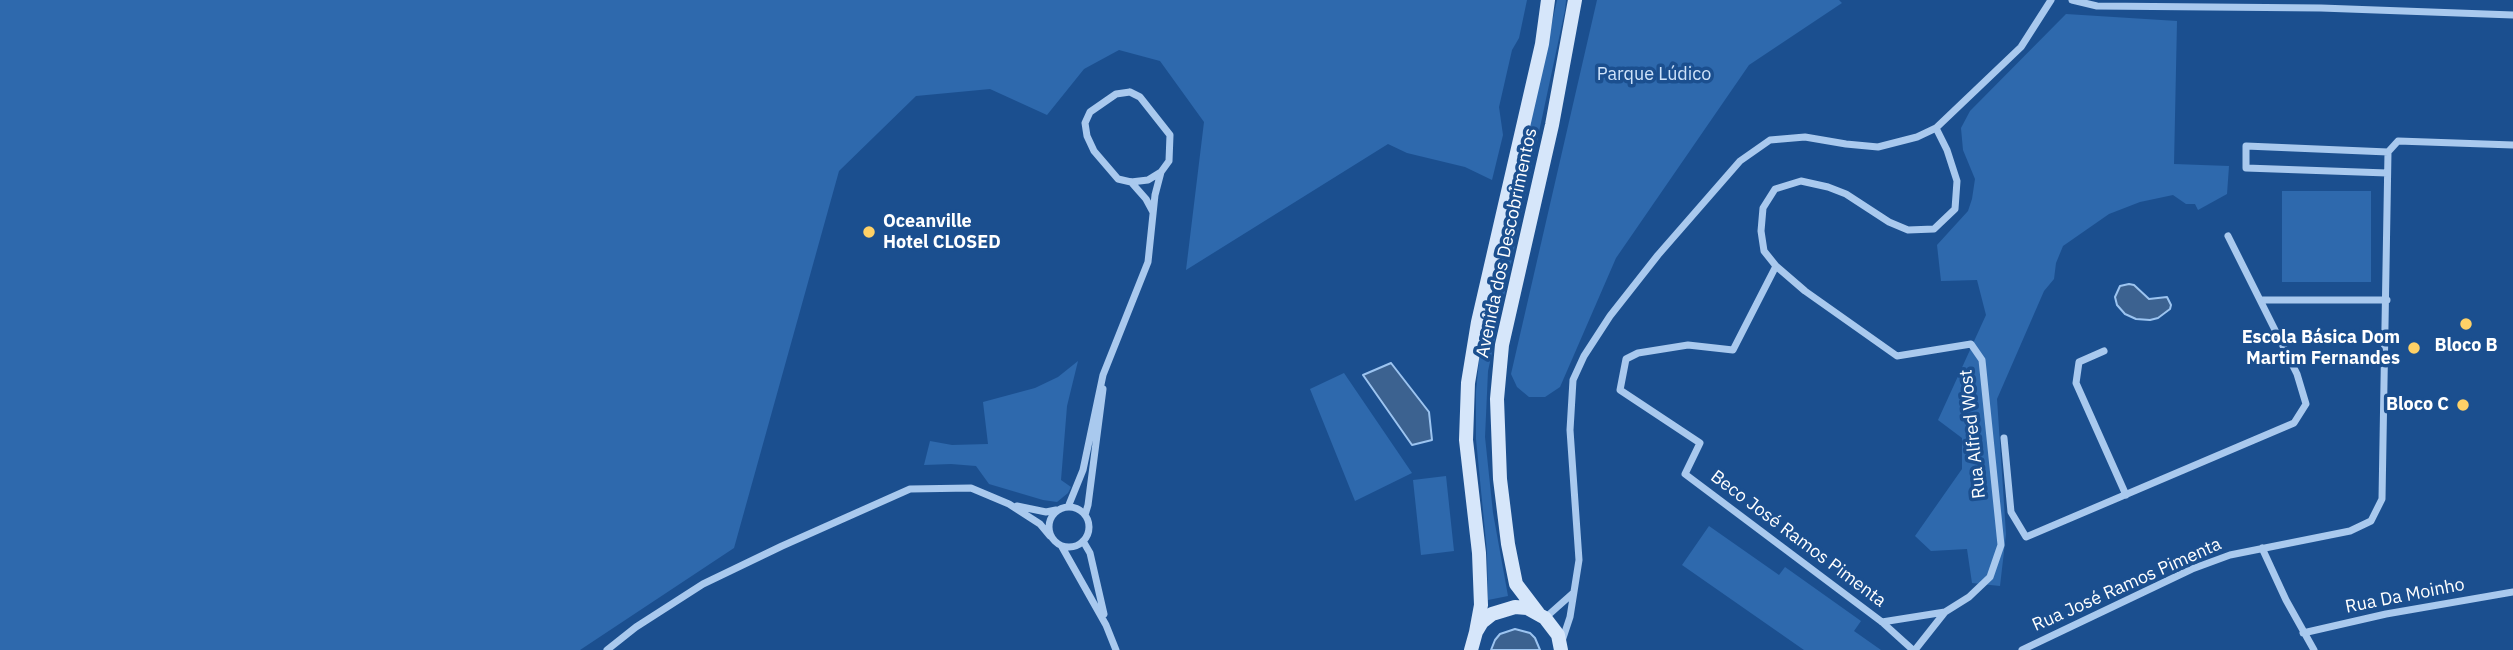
<!DOCTYPE html>
<meta charset="utf-8">
<style>
body{margin:0}
canvas{display:block;background:#1b4f8f}
</style>
<canvas width="2513" height="650"></canvas>
<script>
const ctx = document.querySelector('canvas').getContext('2d');
ctx.lineJoin = 'round';
function fillPath(path, color) { ctx.fillStyle = color; ctx.fill(path, 'evenodd'); }
const shape = rows => new Path2D(rows.map(r => 'M' + r).join(''));
function stroke(path, color, width, dash) { ctx.strokeStyle = color; ctx.lineWidth = width; ctx.lineCap = dash ? 'butt' : 'round'; ctx.setLineDash(dash || []); ctx.stroke(path); }
function write(font, color, halo, rows, align = 'center') {
  ctx.font = font + ' "IBM Plex Sans",sans-serif'; ctx.lineWidth = 7; ctx.setLineDash([]); ctx.textBaseline = 'middle'; ctx.strokeStyle = halo; ctx.fillStyle = color; for (const [text, x, y, turn = 0] of rows) {
    ctx.save(); ctx.translate(x, y); ctx.rotate((+turn || 0) * Math.PI / 180); ctx.textAlign = isNaN(turn) ? turn : align; if (halo) ctx.strokeText(text, 0, 0); ctx.fillText(text, 0, 0); ctx.restore();
  }
}
const green = shape([
 [0,0,1527,0,1519,38,1512,50,1499,107,1503,135,1492,180,1465,167,1407,153,1388,144,1186,270,1204,122,1160,61,1119,50,1084,69,1047,115,990,89,916,96,839,171,734,548,580,650,0,650],
 [1557,0,1566,0,1565,10,1488,371,1485,437,1493,513,1508,596,1488,600,1487,552,1476,439,1476,391,1480,351],
 [1597,0,1839,0,1842,3,1749,65,1616,258,1560,387,1545,397,1529,397,1517,387,1511,374],
 [2066,14,2177,21,2174,164,2229,166,2227,194,2198,210,2195,204,2186,204,2173,195,2140,202,2109,214,2063,246,2056,263,2054,279,2044,291,1997,399,2006,534,2000,586,1972,583,1967,549,1931,551,1915,536,1962,469,1962,438,1938,420,1986,315,1977,280,1941,281,1937,245,1968,211,1972,199,1975,179,1963,150,1961,128,1970,111],
 [2282,191,2371,191,2371,282,2282,282],
 [1078,361,1067,406,1061,480,1071,487,1068,493,1057,502,1043,500,989,484,976,466,951,464,924,465,930,441,952,445,988,444,983,402,1035,388,1058,377],
 [1344,373,1412,473,1355,501,1310,389],
 [1446,476,1454,551,1421,555,1413,480],
 [1709,526,1779,575,1785,567,1861,621,1854,631,1881,650,1804,650,1682,565]
]);
const water = shape([
 [2129,284,2134,285,2149,299,2167,297,2171,305,2170,309,2158,318,2150,320,2136,319,2125,314,2117,305,2115,297,2120,286,2129,284],
 [1391,363,1429,412,1432,440,1412,445,1363,375,1391,363],
 [1515,629,1530,633,1535,638,1540,650,1491,650,1495,640,1500,634,1515,629]
]);
const street = shape([
 [2072,0,2097,6,2321,8,2513,15],
 [1130,92,1140,97,1170,135,1169,161,1161,172,1148,180,1131,182,1118,179,1094,151,1087,136,1085,123,1090,112,1116,94,1130,92],
 [2387,173,2246,168,2246,146,2388,152],
 [1131,182,1146,199,1153,212],
 [1776,266,1733,350,1688,345,1638,353,1626,359,1620,390,1700,443,1685,474,1882,622,1913,650],
 [2261,300,2387,300],
 [2104,351,2079,362,2076,383,2126,495],
 [2004,438,2011,512,2026,537,2294,423,2306,404,2297,374,2228,236],
 [1017,506,1046,512,1056,510],
 '1049 527a20 20 0 1 1 40 0a20 20 0 1 1-40 0Z',
 [1068,507,1083,470,1103,375,1148,262,1155,195,1161,172],
 [1085,515,1088,505,1103,389],
 [1083,541,1090,553,1104,614],
 [1062,547,1106,625,1116,650],
 [2262,548,2286,600,2314,650],
 [1545,618,1572,594],
 [1882,622,1945,612,1969,597,1990,577,2001,545,1982,360,1971,344,1897,356,1805,291,1776,266,1764,251,1761,231,1763,208,1775,189,1801,181,1828,187,1846,194,1889,222,1908,230,1934,229,1955,209,1957,181,1947,150,1936,128],
 [2303,633,2386,614,2513,592],
 [1562,641,1570,617,1579,560,1570,430,1573,380,1584,356,1610,316,1658,255,1740,161,1770,140,1805,137,1846,144,1878,147,1917,137,1936,128,2021,47,2051,0],
 [607,650,636,627,703,584,782,546,910,489,971,488,1009,504,1040,524,1050,536],
 [1915,650,1945,612],
 [2022,650,2192,569,2230,555,2350,531,2371,521,2382,499,2388,152,2398,141,2513,145]
]);
const secondary = shape([
 [1538,613,1516,584,1508,544,1500,479,1497,399,1502,345,1552,125,1575,0],
 [1476,632,1481,605,1479,553,1466,440,1468,383,1478,322,1542,44,1548,0],
 [1471,650,1476,632,1482,622,1492,614,1515,607,1527,608,1545,618,1558,635,1561,650]
]);
const markers = [
 [869,232,7,"#ffd166"],
 [2466,324,7,"#ffd166"],
 [2414,348,7,"#ffd166"],
 [2463,405,7,"#ffd166"]
];
const parkNames = [
 ["Parque Lúdico",1654,75]
];
const poiNames = [
 ["Oceanville",883,222,"left"],
 ["Hotel CLOSED",883,243,"left"],
 ["Escola Básica Dom",2400,338],
 ["Martim Fernandes",2400,359],
 ["Bloco B",2466,346,"center"],
 ["Bloco C",2449,405]
];
const streetNames = [
 ["Avenida dos Descobrimentos",1507,243,-78],
 ["Rua Alfred Wost",1973,434,-96],
 ["Beco José Ramos Pimenta",1798,539,37],
 ["Rua José Ramos Pimenta",2127,585,-24],
 ["Rua Da Moinho",2405,596,-11]
];
fillPath(green, '#2e69ad');
fillPath(water, '#3c6290');
stroke(water, '#9cc4f0', 2);
stroke(street, '#a9c9ee', 7);
stroke(secondary, '#d6e6fa', 14);
for (const [x, y, r, color] of markers) { const dot = new Path2D(); dot.arc(x, y, r, 0, 2 * Math.PI); ctx.fillStyle = color; ctx.fill(dot); stroke(dot, '#1b4f8f', 2.5); }
write('18px', '#cfe3fa', '#1b4f8f', parkNames);
write('bold 18px', '#fff', '#1b4f8f', poiNames, 'right');
write('18px', '#fff', '#1b4f8f', streetNames);
</script>
